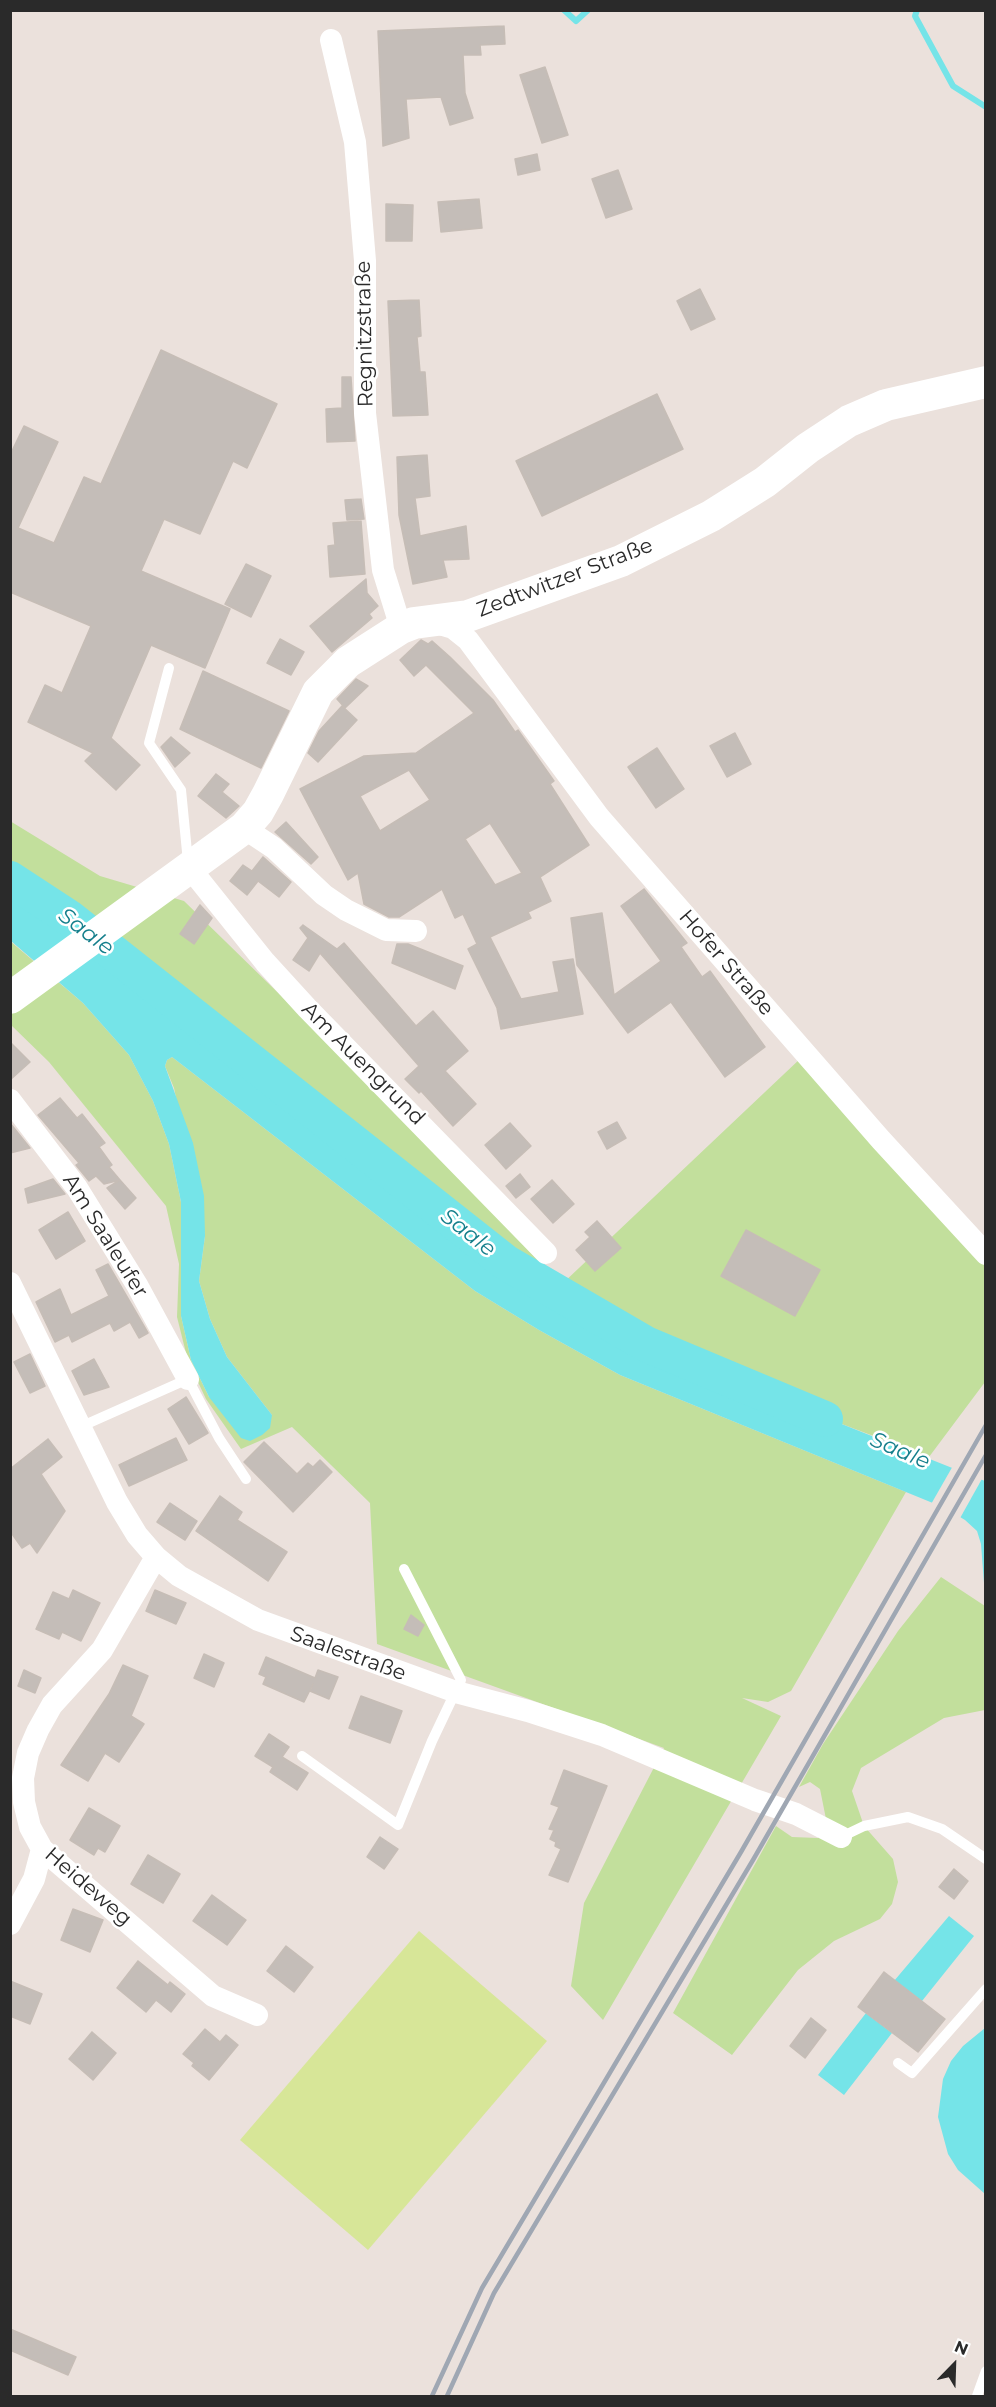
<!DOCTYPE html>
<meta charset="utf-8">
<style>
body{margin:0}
#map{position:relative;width:996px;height:2407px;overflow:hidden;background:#ebe1dc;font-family:Montserrat,sans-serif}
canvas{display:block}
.frame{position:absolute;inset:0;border:12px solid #2a2a2a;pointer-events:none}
.north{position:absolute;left:924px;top:2335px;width:60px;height:60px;-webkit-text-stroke:4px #fff;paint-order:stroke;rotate:23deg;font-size:16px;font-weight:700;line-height:24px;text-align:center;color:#2a2a2a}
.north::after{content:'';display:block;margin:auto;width:21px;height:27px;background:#2a2a2a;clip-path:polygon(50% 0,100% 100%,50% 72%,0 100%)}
</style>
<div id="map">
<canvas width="996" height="2407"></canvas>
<div class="frame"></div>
<div class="north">N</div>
</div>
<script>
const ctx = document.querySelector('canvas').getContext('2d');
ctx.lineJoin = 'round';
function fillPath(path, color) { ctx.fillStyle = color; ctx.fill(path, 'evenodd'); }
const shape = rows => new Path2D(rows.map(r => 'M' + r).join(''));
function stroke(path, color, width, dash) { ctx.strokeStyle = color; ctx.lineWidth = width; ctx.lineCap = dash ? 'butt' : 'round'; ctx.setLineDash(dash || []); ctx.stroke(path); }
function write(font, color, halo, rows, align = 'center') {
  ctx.font = font + ' Montserrat,sans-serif'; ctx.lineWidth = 5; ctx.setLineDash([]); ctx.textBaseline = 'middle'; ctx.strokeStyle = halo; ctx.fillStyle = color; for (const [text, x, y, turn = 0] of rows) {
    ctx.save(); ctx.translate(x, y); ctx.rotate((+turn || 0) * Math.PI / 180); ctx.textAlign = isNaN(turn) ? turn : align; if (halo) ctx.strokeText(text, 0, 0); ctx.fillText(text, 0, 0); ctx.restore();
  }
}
const green = shape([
 [10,821,100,876,184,901,393,1105,561,1285,802,1057,985,1263,985,1382,929,1457,736,1384,638,1343,548,1295,482,1250,149,983,56,904,11,871],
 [10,941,83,1003,129,1055,153,1101,169,1144,181,1202,181,1316,191,1360,209,1397,272,1415,227,1357,210,1319,199,1281,205,1236,174,1088,165,1066,167,1060,172,1057,475,1291,539,1330,620,1375,906,1492,791,1691,768,1702,742,1698,781,1716,603,2020,571,1986,584,1903,664,1748,377,1644,370,1503,292,1427,241,1449,206,1399,188,1361,177,1317,179,1264,166,1206,49,1062,11,1025],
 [941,1577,985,1606,985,1710,944,1718,861,1768,852,1791,864,1826,893,1859,898,1882,892,1904,880,1919,834,1941,798,1970,732,2055,673,2013,776,1826,792,1837,818,1838,826,1819,820,1789,810,1782,799,1787,823,1744,898,1631]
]);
const pitch = shape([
 [419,1931,547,2041,368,2250,240,2140]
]);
const water = shape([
 [11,871,56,904,149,983,482,1250,548,1295,638,1343,985,1481,985,1596,981,1544,977,1531,965,1520,945,1508,620,1375,539,1330,475,1291,172,1057,167,1060,165,1066,193,1143,204,1196,205,1236,199,1281,210,1319,227,1357,272,1415,270,1428,262,1435,250,1441,241,1438,209,1397,191,1360,181,1316,181,1202,169,1144,153,1101,129,1055,83,1003,11,941],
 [949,1916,974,1936,922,2001,894,1981],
 [866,2013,892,2033,844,2095,818,2075],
 [985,2028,985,2194,958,2170,948,2154,938,2117,943,2079,951,2061,963,2046]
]);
const pier = shape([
 [954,1464,983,1477,959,1520,930,1506]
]);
const stream = shape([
 [564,10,576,21,588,10],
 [917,10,915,16,953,86,986,107]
]);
const river = shape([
 [10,879,68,917,505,1262,646,1344,825,1419]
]);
const building = shape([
 [504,26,505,44,480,45,481,55,463,55,465,93,473,118,450,125,441,97,406,99,409,138,383,146,378,31,504,26],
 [545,67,568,135,542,143,520,75,545,67],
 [537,154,540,170,518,175,515,159,537,154],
 [618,170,632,209,606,218,592,179,618,170],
 [479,199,482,228,441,232,438,202,479,199],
 [386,204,413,205,412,241,386,241,386,204],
 [700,289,715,319,691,330,677,301,700,289],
 [419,300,421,336,417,337,420,372,425,372,428,415,393,416,388,301,419,300],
 [161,350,277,404,247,468,233,461,200,534,164,519,141,571,230,609,205,668,151,645,111,738,140,765,116,790,85,761,93,753,28,722,45,685,62,693,91,626,10,592,10,455,24,426,58,442,18,528,54,543,84,477,101,484,161,350],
 [342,377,351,377,355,441,327,442,326,409,342,408,342,377],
 [657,394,683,449,542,516,516,461,657,394],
 [427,455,430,496,415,498,420,536,466,526,469,559,443,560,447,577,413,584,399,515,397,457,427,455],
 [361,499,364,519,347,520,345,500,361,499],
 [361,521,365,574,330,577,328,546,335,545,333,523,361,521],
 [246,564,271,576,251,617,225,604,246,564],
 [366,579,367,593,378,606,369,614,372,618,332,652,310,626,366,579],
 [280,639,304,652,291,675,267,663,280,639],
 [421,640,428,644,432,641,450,657,493,700,515,732,518,730,554,781,550,784,589,845,540,877,551,901,528,912,531,918,490,937,521,999,559,992,553,962,573,959,583,1014,501,1029,497,1008,468,949,477,944,463,914,455,918,442,889,399,917,389,917,364,904,358,873,348,880,300,789,364,756,416,753,474,713,426,665,414,676,400,660,421,640],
 [409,770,430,800,380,831,360,796,409,770],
 [490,823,522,873,495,885,465,839,490,823],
 [203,671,289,711,261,768,180,729,203,671],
 [356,679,368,686,345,708,337,699,356,679],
 [342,706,357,720,318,762,308,753,319,731,342,706],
 [735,733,751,764,727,777,710,746,735,733],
 [171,737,190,753,175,767,161,747,171,737],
 [657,748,684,789,656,808,628,767,657,748],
 [216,774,229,784,222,792,239,806,226,818,198,796,216,774],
 [286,822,318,857,311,864,275,832,286,822],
 [263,857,291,882,279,897,258,881,247,895,230,881,243,865,252,871,263,857],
 [644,889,687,943,681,947,702,977,710,971,765,1047,725,1077,671,1002,628,1033,577,965,571,918,602,913,614,995,661,961,621,906,644,889],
 [200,905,212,918,194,944,180,934,200,905],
 [303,925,337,949,344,943,416,1026,433,1011,468,1051,445,1071,476,1104,453,1126,421,1091,419,1093,405,1079,419,1066,320,953,309,971,293,960,308,938,300,928,303,925],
 [397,944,408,944,463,966,455,989,392,963,397,944],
 [10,1042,30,1062,10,1080,10,1042],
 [60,1098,77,1118,82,1114,105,1143,99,1147,112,1165,109,1167,120,1180,104,1184,96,1176,89,1181,76,1165,79,1163,38,1115,60,1098],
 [617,1122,626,1138,607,1149,598,1132,617,1122],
 [10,1123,30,1148,10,1153,10,1123],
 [510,1123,531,1146,506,1169,485,1145,510,1123],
 [520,1174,530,1187,516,1198,506,1186,520,1174],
 [53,1179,65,1194,28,1203,25,1189,53,1179],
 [120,1180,136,1198,125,1209,107,1188,120,1180],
 [552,1180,574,1204,553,1223,531,1199,552,1180],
 [68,1212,85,1241,56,1259,39,1230,68,1212],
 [597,1221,621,1248,595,1271,576,1250,590,1237,585,1232,597,1221],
 [746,1230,820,1270,795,1316,721,1276,746,1230],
 [108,1264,148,1333,139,1338,130,1322,114,1331,110,1323,72,1342,69,1335,55,1342,36,1302,60,1289,71,1315,109,1296,96,1270,108,1264],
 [30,1354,45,1386,30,1393,14,1362,30,1354],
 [94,1359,109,1387,84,1395,72,1371,94,1359],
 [186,1397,208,1433,189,1444,168,1409,186,1397],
 [176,1438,187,1460,129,1486,119,1465,176,1438],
 [48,1439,62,1457,41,1474,65,1511,37,1553,30,1543,22,1548,10,1531,10,1469,48,1439],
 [264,1442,297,1474,308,1463,313,1467,320,1460,332,1472,293,1512,244,1462,264,1442],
 [220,1496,242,1512,237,1520,287,1552,268,1581,196,1531,220,1496],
 [170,1503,197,1521,185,1540,157,1522,170,1503],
 [73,1590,100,1603,81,1641,62,1632,59,1639,36,1629,53,1592,69,1599,73,1590],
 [155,1590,186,1603,176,1624,146,1611,155,1590],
 [411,1615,424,1625,418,1636,404,1629,411,1615],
 [204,1654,224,1663,214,1687,194,1678,204,1654],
 [266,1657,315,1678,318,1670,338,1677,329,1699,310,1691,313,1684,304,1702,263,1684,266,1677,259,1674,266,1657],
 [123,1665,148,1676,131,1716,144,1724,119,1762,105,1753,88,1781,61,1765,109,1694,123,1665],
 [24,1670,41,1678,35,1693,18,1686,24,1670],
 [361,1696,402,1711,390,1743,349,1728,361,1696],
 [269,1734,289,1747,282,1757,308,1773,297,1790,270,1772,273,1767,255,1756,269,1734],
 [564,1770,607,1786,568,1882,549,1875,561,1849,555,1846,556,1842,550,1839,554,1830,549,1829,559,1807,551,1804,564,1770],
 [89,1808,120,1826,105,1852,98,1848,94,1855,70,1840,89,1808],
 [380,1837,398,1849,384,1869,367,1857,380,1837],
 [148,1855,180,1874,163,1903,131,1884,148,1855],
 [954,1869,968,1881,954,1899,939,1887,954,1869],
 [212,1895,246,1920,227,1945,193,1921,212,1895],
 [73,1909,103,1920,90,1952,61,1940,73,1909],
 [286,1946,313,1967,294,1992,267,1971,286,1946],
 [138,1961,168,1985,170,1982,185,1994,171,2012,156,2000,146,2012,117,1988,138,1961],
 [884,1972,945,2019,918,2052,858,2007,884,1972],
 [10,1981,42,1994,30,2024,10,2016,10,1981],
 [811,2018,826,2030,805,2058,790,2046,811,2018],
 [205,2029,220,2042,226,2035,238,2045,209,2080,192,2066,194,2063,183,2054,205,2029],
 [92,2032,116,2053,93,2080,69,2059,92,2032],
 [10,2329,76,2357,68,2375,10,2350,10,2329]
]);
const lane = shape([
 [169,668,149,743,181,790,188,862],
 [80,1427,188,1379,219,1438,246,1479],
 [302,1756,398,1825,432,1741,461,1680,404,1569],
 [841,1837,864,1826,908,1817,942,1829,986,1859],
 [898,2063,912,2073,986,1989],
 [977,2396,986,2371]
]);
const street = shape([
 [331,40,355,142,365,261,365,413,383,570,401,628],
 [433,622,453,628,468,640,599,817,881,1140,986,1254],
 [244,828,274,848,324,895,346,910,386,930,416,931],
 [189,867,265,962,307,1008,546,1253],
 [10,1100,77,1188,137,1285,188,1379],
 [10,1283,117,1502,137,1535,156,1557,179,1576,258,1620,456,1692,528,1711,602,1735,755,1800,796,1814,841,1837],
 [156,1557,102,1650,52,1705,38,1730,28,1753,23,1778,24,1802,30,1827,42,1849,213,1996,257,2015],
 [10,1924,34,1879,42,1849]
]);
const secondary = shape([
 [10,998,244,828,258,812,268,794,318,692,348,662,401,628,414,623,468,616,621,561,711,516,765,482,808,448,849,421,886,405,986,382]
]);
const rail = shape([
 [432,2396,482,2288,741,1852,986,1425],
 [447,2396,494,2293,753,1860,986,1455]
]);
const streetNames = [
 ["Regnitzstraße",365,334,-91],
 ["Zedtwitzer Straße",565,578,-21],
 ["Hofer Straße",726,963,49],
 ["Am Auengrund",363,1064,45],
 ["Am Saaleufer",105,1236,58],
 ["Saalestraße",348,1654,20],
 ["Heideweg",88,1887,41]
];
const waterNames = [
 ["Saale",86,932,37],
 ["Saale",468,1233,38],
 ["Saale",900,1451,23]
];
fillPath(green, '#c2df9c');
fillPath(pitch, '#d7e698');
fillPath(water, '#75e4e8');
fillPath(pier, '#ebe1dc');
stroke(stream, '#75e4e8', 6);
stroke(river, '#75e4e8', 36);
fillPath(building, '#c4bdb8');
stroke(building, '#c6bdb6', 1.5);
stroke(lane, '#fff', 10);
stroke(street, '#fff', 22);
stroke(secondary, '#fff', 32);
stroke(rail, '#9fa7b3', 4.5);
write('21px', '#2a2a2a', '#fff', streetNames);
write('italic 22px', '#157f8c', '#fff', waterNames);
</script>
